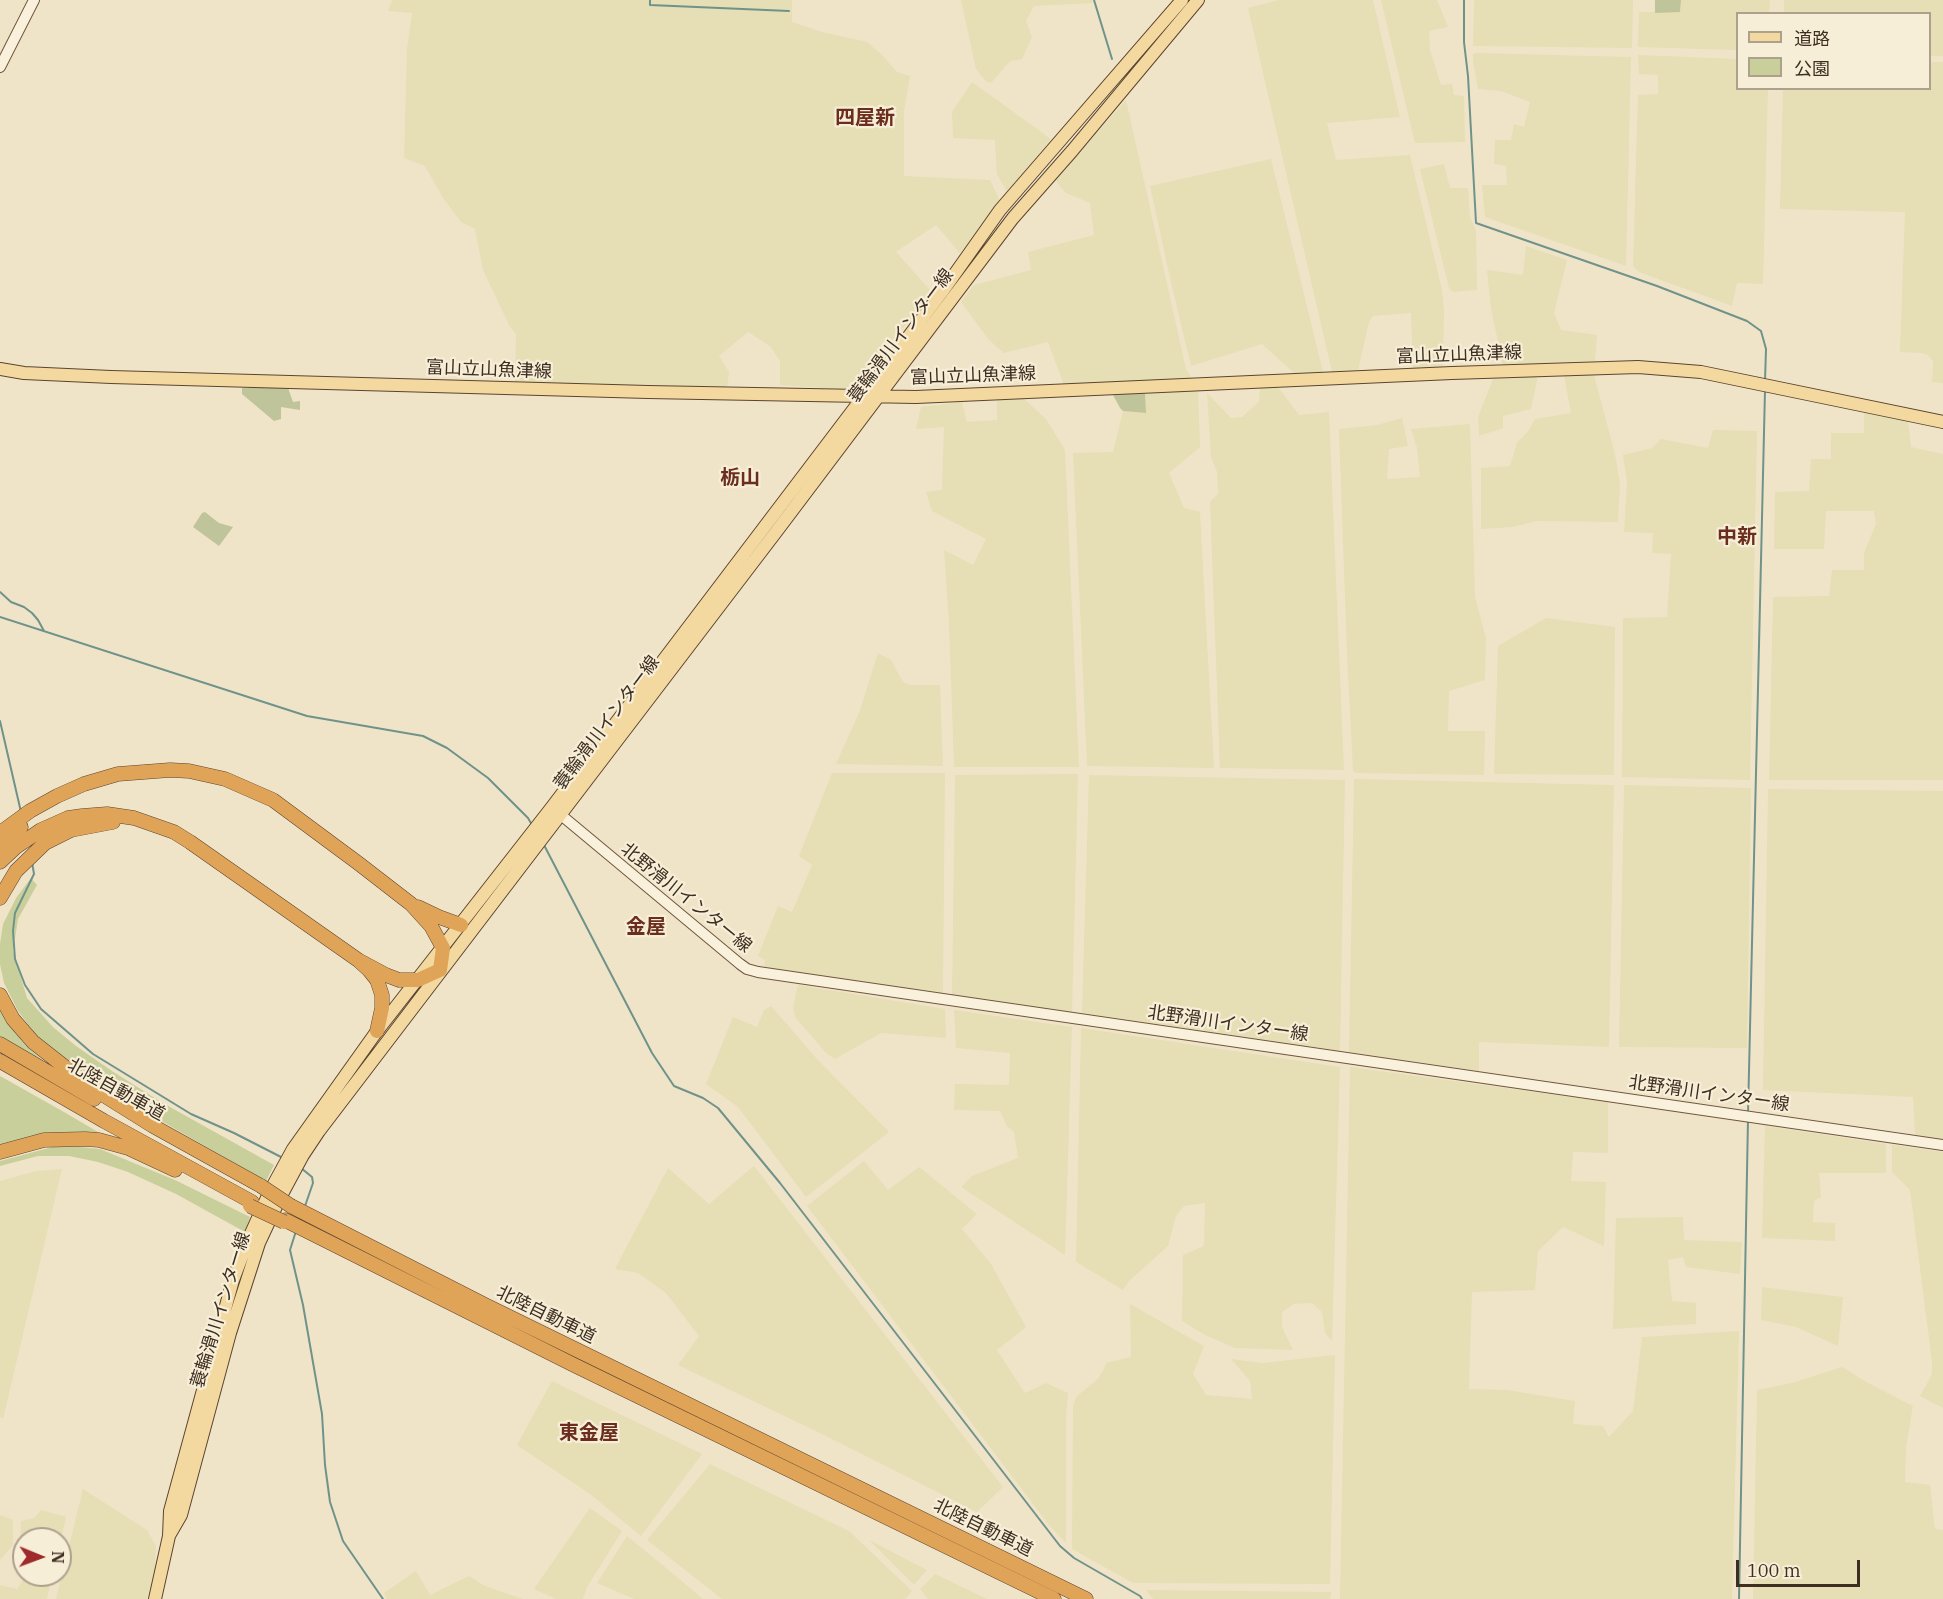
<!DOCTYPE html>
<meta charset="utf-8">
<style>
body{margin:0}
#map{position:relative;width:1943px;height:1599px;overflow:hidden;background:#f0e4c8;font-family:"IBM Plex Serif","Noto Sans JP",serif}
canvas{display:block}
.legend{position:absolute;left:1736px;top:12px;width:195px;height:78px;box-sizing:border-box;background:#f7eed8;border:2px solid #ada18e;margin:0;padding:8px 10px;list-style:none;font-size:18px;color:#3d2e20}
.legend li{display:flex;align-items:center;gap:12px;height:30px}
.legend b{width:30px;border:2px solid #ada18e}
.north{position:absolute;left:12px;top:1527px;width:60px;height:60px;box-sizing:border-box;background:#f7eed8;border:2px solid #ada18e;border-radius:50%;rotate:91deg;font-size:16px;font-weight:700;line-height:24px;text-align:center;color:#3d2e20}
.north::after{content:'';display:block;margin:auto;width:21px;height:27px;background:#9e2a2b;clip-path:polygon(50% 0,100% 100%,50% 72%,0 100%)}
.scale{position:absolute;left:1736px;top:1560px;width:124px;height:27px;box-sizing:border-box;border:3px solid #3d2e20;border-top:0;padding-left:8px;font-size:18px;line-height:21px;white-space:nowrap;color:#3d2e20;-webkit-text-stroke:4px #f7eed8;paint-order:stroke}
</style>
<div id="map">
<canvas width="1943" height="1599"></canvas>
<ul class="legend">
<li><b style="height:8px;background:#f3d9a0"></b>道路</li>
<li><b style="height:16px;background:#c9cf9b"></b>公園</li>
</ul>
<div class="north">N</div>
<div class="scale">100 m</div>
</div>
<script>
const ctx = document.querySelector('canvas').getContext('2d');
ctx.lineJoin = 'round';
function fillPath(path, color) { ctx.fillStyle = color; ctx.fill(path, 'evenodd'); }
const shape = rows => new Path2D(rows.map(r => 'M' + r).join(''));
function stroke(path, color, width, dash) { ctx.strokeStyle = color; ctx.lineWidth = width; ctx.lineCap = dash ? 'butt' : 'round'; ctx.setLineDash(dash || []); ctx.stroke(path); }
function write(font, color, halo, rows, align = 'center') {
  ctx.font = font + ' "IBM Plex Serif","Noto Sans JP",serif'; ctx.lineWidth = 4.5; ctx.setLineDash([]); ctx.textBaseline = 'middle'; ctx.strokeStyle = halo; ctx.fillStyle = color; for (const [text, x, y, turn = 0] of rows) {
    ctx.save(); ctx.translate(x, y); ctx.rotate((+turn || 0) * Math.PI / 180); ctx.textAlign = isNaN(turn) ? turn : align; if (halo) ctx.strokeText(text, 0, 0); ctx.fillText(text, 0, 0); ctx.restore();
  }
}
const farmland = shape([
 [392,0,792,0,792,22,822,32,867,42,881,54,897,72,910,76,904,111,904,176,990,180,1000,201,960,253,936,225,896,252,931,291,866,377,853,386,839,389,780,385,780,361,770,346,748,332,719,356,729,372,727,390,515,382,516,334,510,327,483,270,475,229,461,222,443,198,425,166,404,158,407,49,412,13,388,11],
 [961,0,1092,0,1093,3,1034,6,1026,21,1032,37,1022,59,1010,61,991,83,986,81,976,69],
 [1279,0,1373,0,1400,117,1327,123,1336,160,1410,155,1442,290,1444,310,1443,367,1413,368,1411,313,1373,316,1369,322,1358,370,1332,372,1248,8],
 [1381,0,1437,0,1448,27,1429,31,1430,50,1441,85,1452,84,1454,95,1464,96,1465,142,1415,143],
 [1474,0,1633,0,1632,48,1473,46],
 [1681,0,1770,0,1769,13,1738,14,1737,50,1638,47,1639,12,1680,12],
 [1784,0,1943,0,1943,56,1930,56,1930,14,1784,13],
 [1476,53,1631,57,1626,266,1485,217,1482,185,1507,185,1506,166,1494,164,1495,140,1511,140,1514,124,1524,127,1530,102,1501,91,1478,89,1473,61,1473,54],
 [1638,55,1737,59,1738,88,1768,89,1763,284,1737,283,1732,306,1639,272,1633,266,1638,95,1658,94,1658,75,1639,74],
 [1930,62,1943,62,1943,383,1932,382,1933,362,1928,355,1922,353,1900,352,1905,212,1780,209,1783,89,1930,88],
 [972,82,1051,139,1007,192,997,174,995,140,953,138,952,112],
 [1126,100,1186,369,1192,379,1064,385,1048,342,1004,353,989,340,961,302,974,285,1031,270,1028,252,1094,235,1090,203,1066,193,1055,180],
 [1271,159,1323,372,1296,375,1262,344,1191,366,1170,278,1150,186],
 [1444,164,1450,188,1468,188,1470,217,1476,231,1477,290,1453,292,1449,288,1420,169],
 [1526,246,1567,260,1554,313,1561,330,1597,335,1595,361,1503,365,1491,309,1487,270,1523,275],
 [1538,375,1531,409,1503,416,1503,428,1479,436,1478,417,1493,379],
 [1564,375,1594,375,1615,454,1620,484,1618,522,1537,521,1513,527,1481,529,1481,468,1510,466,1517,443,1529,430,1535,419,1571,413],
 [1278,387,1299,415,1329,412,1344,770,1220,768,1210,502,1218,494,1217,472,1211,457,1207,393,1231,418,1242,417,1259,402,1260,388],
 [1198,390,1200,447,1169,473,1184,508,1200,512,1214,768,1087,766,1073,453,1113,452,1123,411,1146,413,1145,392],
 [1022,397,1046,419,1065,450,1079,767,954,767,949,623,944,550,973,565,986,539,932,511,926,492,942,490,944,427,916,429,921,407,962,402,967,422,997,420,997,400],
 [1864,412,1908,421,1911,447,1943,454,1943,780,1769,780,1773,597,1829,596,1832,570,1864,570,1864,553,1876,524,1874,511,1826,511,1824,549,1774,549,1775,492,1809,491,1811,459,1831,459,1831,433,1864,433],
 [1402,418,1408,446,1389,449,1387,479,1420,477,1417,448,1411,429,1470,424,1475,597,1486,638,1485,680,1449,691,1448,731,1485,731,1484,775,1356,773,1353,771,1347,653,1339,429,1377,425],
 [1713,430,1757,431,1750,780,1622,777,1623,618,1667,617,1671,554,1652,553,1653,533,1624,532,1627,482,1623,455,1652,448,1661,439,1708,448],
 [1546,618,1615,627,1614,775,1494,774,1498,646],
 [878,653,891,660,903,682,910,685,940,685,943,766,836,764,859,713],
 [832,773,945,773,943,993,764,968,765,960,758,956,778,906,792,912,812,865,799,856],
 [1078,774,1072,1013,952,995,955,775],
 [1089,775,1345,780,1340,1051,1082,1013],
 [1354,779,1614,785,1609,1047,1479,1042,1479,1071,1349,1052],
 [1624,785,1751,788,1747,1048,1619,1047],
 [1768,789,1943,791,1943,1140,1915,1136,1913,1097,1763,1090],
 [798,985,945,1009,946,1038,881,1033,835,1059,827,1054,795,1017,793,1007],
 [771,1006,817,1059,889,1132,806,1197,738,1107,706,1084,733,1017,757,1027,764,1010],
 [954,1010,1072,1027,1065,1255,961,1187,972,1176,1018,1158,1014,1132,1007,1126,1000,1111,954,1110,955,1084,1009,1085,1010,1053,956,1048],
 [1081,1028,1340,1067,1332,1341,1325,1333,1322,1312,1312,1303,1294,1304,1282,1312,1282,1327,1293,1350,1235,1348,1205,1335,1182,1321,1183,1255,1204,1246,1205,1203,1184,1206,1176,1216,1168,1246,1129,1281,1123,1290,1076,1262],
 [1350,1067,1608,1102,1608,1153,1573,1152,1571,1181,1606,1182,1604,1246,1563,1227,1538,1251,1535,1290,1472,1292,1469,1389,1507,1390,1575,1401,1573,1424,1603,1426,1609,1437,1633,1411,1642,1337,1739,1331,1732,1599,1340,1599],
 [1765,1126,1886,1144,1886,1173,1819,1173,1821,1197,1814,1201,1813,1222,1835,1223,1835,1241,1762,1238],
 [1892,1145,1943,1152,1943,1408,1920,1396,1932,1374,1932,1362,1910,1190,1892,1172],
 [864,1161,888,1190,919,1167,977,1214,962,1229,991,1264,1026,1327,997,1350,1025,1393,1046,1383,1068,1393,1066,1416,1066,1543,1049,1525,807,1206],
 [754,1166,1003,1487,977,1512,822,1434,678,1365,699,1336,666,1293,638,1273,615,1269,668,1168,709,1204],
 [62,1169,3,1419,0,1417,0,1181,36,1171],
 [1683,1217,1684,1240,1742,1242,1740,1274,1686,1267,1683,1257,1668,1260,1672,1301,1696,1303,1696,1324,1613,1329,1616,1218],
 [1762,1287,1843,1297,1838,1346,1796,1327,1761,1320],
 [1130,1304,1204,1346,1193,1374,1206,1395,1252,1399,1250,1381,1231,1359,1262,1363,1335,1355,1330,1584,1133,1583,1072,1549,1073,1405,1077,1396,1098,1379,1104,1369,1106,1363,1131,1357],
 [1842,1367,1868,1383,1913,1406,1906,1448,1905,1482,1930,1485,1935,1529,1943,1530,1943,1599,1753,1599,1757,1390,1792,1383],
 [552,1381,702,1454,641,1536,590,1494,517,1445],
 [710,1464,849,1531,912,1591,905,1599,722,1599,647,1540],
 [83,1489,147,1530,156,1546,155,1568,147,1599,56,1599],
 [590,1508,622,1531,587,1587,583,1599,556,1599,534,1589],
 [41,1510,66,1517,60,1543,60,1539,24,1539,24,1551,20,1548,21,1521,34,1518],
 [0,1515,13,1520,13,1545,0,1560],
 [627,1536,666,1568,703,1599,634,1599,597,1583],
 [869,1540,927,1570,914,1585],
 [416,1571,430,1595,469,1576,485,1586,523,1599,387,1599,384,1593],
 [24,1572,24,1575,52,1575,47,1599,0,1599,0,1585,17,1589,22,1582],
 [935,1574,987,1599,928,1599,920,1589],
 [1146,1590,1331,1592,1330,1599,1153,1599]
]);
const green = shape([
 [31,878,37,885,18,919,13,951,27,998,53,1027,76,1046,112,1071,161,1102,274,1165,266,1181,83,1076,42,1043,18,1011,4,983,0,964,0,944,3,924,16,898],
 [0,1008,6,1021,25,1045,48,1065,0,1037],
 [0,1076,64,1112,105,1136,79,1132,55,1133,0,1148],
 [60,1145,100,1149,175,1180,250,1217,245,1232,176,1194,128,1172,98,1162,69,1156,38,1156,0,1166,0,1161]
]);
const cemetery = shape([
 [1655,0,1681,0,1680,12,1655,13],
 [250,384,287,385,293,402,300,401,300,410,281,407,281,419,274,421,242,394,242,388,250,388],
 [1145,392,1146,413,1123,411,1120,408,1112,393],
 [205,512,219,523,233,527,219,546,193,527,202,513]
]);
const stream = shape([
 [650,0,650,5,789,11],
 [1094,0,1112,59],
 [1464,0,1464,42,1468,76,1476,223,1657,286,1747,321,1761,331,1766,349,1765,381],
 [0,592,11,602,24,607,32,613,38,620,44,631],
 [0,617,307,716,423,736,447,748,488,778,528,818,532,825],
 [0,721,21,812],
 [544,845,652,1053,674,1086,703,1098,718,1108,780,1183,1060,1546,1074,1558,1140,1596,1142,1599],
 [32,862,34,874,15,913,13,931,15,959,25,985,41,1009,93,1054,191,1114,234,1133,283,1158],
 [1748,1113,1765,390],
 [301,1168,312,1177,313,1183,305,1206],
 [296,1231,290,1250,303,1305,322,1414,325,1465,330,1502,343,1541,383,1599],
 [1739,1599,1748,1119]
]);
const secondary = shape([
 [0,67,34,0],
 [561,815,740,964,747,969,758,972,1943,1145]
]);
const primary = shape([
 [0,369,24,373,111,377,648,392,916,397,1452,373,1638,367,1701,372,1943,422],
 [170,1534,181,1515,230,1333,259,1243,281,1196,303,1155,319,1131,776,532,1013,218,1072,151,1198,0],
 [155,1599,169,1536,170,1511,233,1280,249,1238,270,1191,293,1149,377,1031,552,807,885,368,942,292,1000,210,1182,0]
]);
const motorway = shape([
 [0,833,30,811,57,796,84,784,118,774,170,770,189,771,225,779,273,800,358,863,411,904,431,926,443,948,440,970,418,980,399,980,386,975,358,960],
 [0,847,21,827],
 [0,862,16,847,41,830,68,818,82,816,107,814,134,818,174,832,190,842,358,960,369,970,377,980,382,995,382,1008,377,1031],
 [0,898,16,871,45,843,71,830,113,822],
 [418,907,439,917,461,925],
 [0,995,13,1019,33,1042,89,1086,153,1126,261,1186],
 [0,1044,94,1099],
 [0,1061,104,1121,252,1202],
 [0,1152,44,1140,85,1139,99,1140,128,1148,175,1170],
 [291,1206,487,1306,1086,1599],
 [285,1220,574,1365,1054,1599]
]);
const motorwayBridge = shape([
 [261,1186,291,1206],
 [250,1206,284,1222]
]);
const streetNames = [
 ["蓑輪滑川インター線",901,336,-53],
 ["富山立山魚津線",1459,355,-2],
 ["富山立山魚津線",489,370,2],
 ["富山立山魚津線",973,376,-2],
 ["蓑輪滑川インター線",607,723,-53],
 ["北野滑川インター線",686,898,39],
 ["北野滑川インター線",1228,1024,8],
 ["北陸自動車道",116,1090,29],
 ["北野滑川インター線",1709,1094,8],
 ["蓑輪滑川インター線",221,1310,-73],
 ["北陸自動車道",546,1315,26],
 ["北陸自動車道",983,1528,26]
];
const neighbourhoodNames = [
 ["四屋新",865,118],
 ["栃山",740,478],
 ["中新",1737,537],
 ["金屋",646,927],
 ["東金屋",589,1433]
];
fillPath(farmland, '#e6deb5');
fillPath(green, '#c9cf9b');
fillPath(cemetery, '#bfc49a');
stroke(stream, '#6f938a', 2);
stroke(secondary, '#6f573f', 12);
stroke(primary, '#5b4430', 14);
stroke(motorway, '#5b4430', 15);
stroke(secondary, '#faf1dc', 10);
stroke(primary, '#f3d9a0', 12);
stroke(motorway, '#e0a458', 14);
stroke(motorwayBridge, '#5b4430', 15, []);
stroke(motorwayBridge, '#e0a458', 14);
write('18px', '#3d2e20', '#f7eed8', streetNames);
write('bold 20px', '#6b2e1e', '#f7eed8', neighbourhoodNames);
</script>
